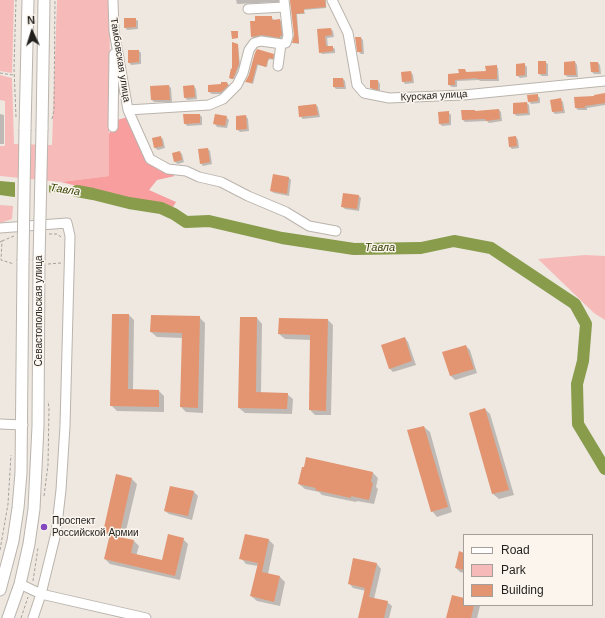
<!DOCTYPE html>
<meta charset="utf-8">
<style>
body{margin:0}
#map{position:relative;width:605px;height:618px;overflow:hidden;background:#eee8e1;font-family:Arial,sans-serif}
canvas{display:block}
.legend{position:absolute;left:463px;top:534px;width:130px;height:72px;box-sizing:border-box;background:#fbf5ee;border:1px solid #a49f9a;margin:0;padding:5px 7px;list-style:none;font-size:12px;color:#211f1c}
.legend li{display:flex;align-items:center;gap:8px;height:20px}
.legend b{width:20px;border:1px solid #a49f9a}
.north{position:absolute;left:12px;top:12px;width:40px;height:40px;-webkit-text-stroke:3px #fbf5ee;paint-order:stroke;rotate:356deg;font-size:11px;font-weight:700;line-height:16px;text-align:center;color:#211f1c}
.north::after{content:'';display:block;margin:auto;width:14px;height:18px;background:#211f1c;clip-path:polygon(50% 0,100% 100%,50% 72%,0 100%)}
</style>
<div id="map">
<canvas width="605" height="618"></canvas>
<ul class="legend">
<li><b style="height:5px;background:#fff"></b>Road</li>
<li><b style="height:11px;background:#f6bab9"></b>Park</li>
<li><b style="height:11px;background:#e39470"></b>Building</li>
</ul>
<div class="north">N</div>
</div>
<script>
const ctx = document.querySelector('canvas').getContext('2d');
ctx.lineJoin = 'round';
function fillPath(path, color) { ctx.fillStyle = color; ctx.fill(path, 'evenodd'); }
const shape = rows => new Path2D(rows.map(r => 'M' + r).join(''));
function stroke(path, color, width, dash) { ctx.strokeStyle = color; ctx.lineWidth = width; ctx.lineCap = dash ? 'butt' : 'round'; ctx.setLineDash(dash || []); ctx.stroke(path); }
function write(font, color, halo, rows, align = 'center') {
  ctx.font = font + ' Arial,sans-serif'; ctx.lineWidth = 3; ctx.setLineDash([]); ctx.textBaseline = 'middle'; ctx.strokeStyle = halo; ctx.fillStyle = color; for (const [text, x, y, turn = 0] of rows) {
    ctx.save(); ctx.translate(x, y); ctx.rotate((+turn || 0) * Math.PI / 180); ctx.textAlign = isNaN(turn) ? turn : align; if (halo) ctx.strokeText(text, 0, 0); ctx.fillText(text, 0, 0); ctx.restore();
  }
}
const green = shape([
 [0,0,14,0,12,73,0,71],
 [57,0,110,0,109,176,61,182,0,176,0,146,5,146,5,101,0,100,0,75,12,78,14,144,52,145],
 [0,205,13,206,12,219,0,223],
 [585,255,605,256,605,320,594,313,538,259]
]);
const forest = shape([
 [128,117,152,164,175,176,157,180,149,190,176,202,173,207,124,198,61,182,109,176,109,134,117,120]
]);
const water = shape([
 [0,181,56,186,93,194,53,192,14,197,0,195]
]);
const pier = shape([
 [15,179,49,183,49,194,15,198]
]);
const shadow = shape([
 [236,0,279,0,279,2,237,4],
 [290,0,326,0,326,8,304,10,305,14,297,14,299,44,293,43,295,35],
 [271,17,275,21,280,20,285,26,287,40,257,42,252,37,251,22],
 [135,19,138,21,138,29,127,30,125,27],
 [331,29,333,31,334,37,327,38,328,47,332,47,335,49,335,53,322,54,320,52,318,30],
 [361,38,363,40,364,54,361,54,358,51],
 [238,45,240,65,234,79,231,79,230,78,233,70],
 [139,51,141,53,141,64,131,65,129,62],
 [255,53,274,55,274,60,270,59,268,61,267,67,258,65,253,84,247,82],
 [545,62,548,64,548,76,542,76,539,74],
 [575,62,577,65,578,77,568,77,565,75],
 [598,63,600,65,601,74,594,74,592,72],
 [524,64,527,67,527,77,520,78,517,75],
 [496,66,498,68,499,81,480,81,479,80,457,81,457,87,452,87,449,85,465,70,467,73,487,72],
 [411,72,413,75,414,83,405,84,403,81],
 [343,79,345,81,346,89,336,89,334,87],
 [378,81,380,84,380,91,374,90,371,88],
 [227,83,229,85,230,89,224,94,212,94,209,92],
 [169,86,171,88,172,102,154,102,152,100],
 [194,86,196,89,197,99,187,100,185,97],
 [605,94,605,105,587,108,587,110,578,110,576,108,575,98,595,97],
 [537,95,540,98,540,103,531,104,529,101],
 [561,100,563,102,565,113,555,114,553,112],
 [527,103,529,105,530,115,517,116,514,114],
 [316,105,318,107,320,117,303,119,300,116],
 [499,110,501,112,502,121,489,123,487,121,465,122,463,120,475,111,476,112],
 [448,112,451,115,451,125,442,126,440,124],
 [0,114,4,115,4,144,0,144],
 [200,115,202,117,202,125,187,126,185,123],
 [246,116,248,119,249,131,240,132,237,129],
 [226,117,229,120,227,128,217,127,215,124],
 [160,137,163,139,165,148,158,150,155,148,153,139],
 [516,137,518,140,519,148,512,149,509,146],
 [208,149,210,151,212,164,203,166,201,163],
 [180,152,182,154,184,162,178,164,175,162],
 [274,175,289,178,291,180,289,196,274,193,271,191],
 [359,196,361,198,359,211,345,209,342,206],
 [129,315,134,320,133,390,159,391,164,396,164,412,117,411,111,405],
 [199,317,205,323,203,413,186,412,181,407,183,338,157,337,151,332],
 [257,318,262,324,261,393,287,394,293,399,292,414,245,413,239,408],
 [328,320,333,325,331,415,315,415,310,410,311,340,285,339,279,334],
 [405,338,408,342,416,365,393,372,389,368],
 [466,346,470,350,477,373,455,380,451,376,444,353],
 [485,409,490,414,514,495,499,499,493,494,470,413],
 [424,427,430,432,452,512,437,517,432,511],
 [373,473,378,478,376,487,378,489,374,504,357,501,356,502,322,495,319,492,305,489,299,484],
 [132,479,137,484,124,539,134,541,139,546,136,556,162,561,183,539,188,544,180,580,110,564,105,559,110,537,104,532],
 [171,487,194,492,198,496,192,520,169,514,165,511],
 [269,540,274,545,268,574,280,577,285,582,280,606,257,601,251,596,258,566,246,564,241,558],
 [464,554,464,573,460,572,456,568],
 [377,564,381,569,374,599,387,602,392,606,389,618,359,618,366,591,353,588,349,583],
 [464,599,464,605,478,605,480,606,477,618,447,618]
]);
const river = shape([
 [77,191,93,194,129,203,161,208,174,214,186,222,209,221,282,238,354,249,421,248,454,241,491,248,575,304,586,324,583,361,577,384,578,424,605,469]
]);
const building = shape([
 [290,0,325,0,326,7,304,9,304,13,296,14,299,43,292,43,294,35],
 [255,16,272,16,272,20,280,19,282,35,280,36,280,38,262,35,251,37,250,21,255,21],
 [124,18,136,18,136,27,124,28],
 [331,28,332,35,325,36,326,46,333,46,333,51,319,53,317,29],
 [231,31,238,31,238,38,232,39],
 [355,37,361,37,362,52,357,52],
 [232,42,238,44,239,64,233,79,229,78,231,68,232,69],
 [257,49,274,54,273,59,269,58,268,60,266,67,257,64,252,83,245,82,249,75,255,53],
 [128,50,139,50,139,62,128,63],
 [538,61,546,61,546,74,538,74],
 [575,61,576,75,564,75,564,62],
 [590,62,598,62,599,72,591,72],
 [525,63,525,75,516,76,516,64],
 [497,65,497,79,477,79,476,78,455,80,455,85,448,85,448,74,459,73,458,69,465,69,466,72,486,71,485,66],
 [411,71,412,81,402,82,401,72],
 [333,78,343,78,344,87,333,87],
 [370,80,378,80,378,90,370,88],
 [221,82,227,82,228,86,221,92,208,92,208,85,221,84],
 [169,85,170,100,151,100,150,86],
 [194,85,195,97,184,98,183,86],
 [605,93,605,103,585,106,585,108,575,108,574,97,594,96,594,95],
 [538,94,538,101,528,102,527,95],
 [561,98,563,111,552,112,550,100],
 [527,102,528,113,513,114,513,103],
 [316,104,318,115,299,117,298,106],
 [499,109,500,119,486,121,485,119,462,120,461,110,475,110,475,111],
 [449,111,449,123,439,124,438,112],
 [183,114,200,114,200,123,184,124],
 [215,114,227,116,225,126,213,124],
 [246,115,247,129,236,130,236,116],
 [161,136,163,146,154,148,152,138],
 [516,136,517,146,509,147,508,137],
 [208,148,210,162,200,164,198,149],
 [180,151,182,160,174,162,172,153],
 [273,174,289,177,287,194,270,191],
 [343,193,359,195,357,209,341,207],
 [112,314,129,314,128,389,159,390,159,407,110,406],
 [151,315,200,316,198,408,180,407,182,333,150,332],
 [240,317,257,317,256,392,288,393,287,409,238,408],
 [279,318,328,319,326,411,309,410,310,335,278,334],
 [405,337,412,361,389,369,381,345],
 [466,345,474,369,450,376,442,352],
 [485,408,509,490,492,494,469,413],
 [424,426,448,507,431,512,407,430],
 [306,457,373,472,371,482,373,483,369,500,351,496,351,498,337,495,315,490,316,488,298,484,302,467,304,467],
 [116,474,132,478,119,537,134,540,131,553,162,560,168,534,184,538,175,576,104,559,110,534,103,532],
 [170,486,194,491,188,516,164,511],
 [245,534,269,539,262,572,280,576,274,602,250,596,258,563,239,559],
 [459,551,464,553,464,570,455,568],
 [353,558,377,563,369,597,388,601,384,618,358,618,365,588,348,584],
 [452,595,464,598,464,605,474,605,471,618,446,618]
]);
const path = shape([
 [0,73,13,75],
 [16,117,14,68,16,0],
 [52,119,54,110,55,0],
 [49,234,57,234,61,237],
 [2,241,14,236],
 [0,242,2,241,1,260,14,264],
 [48,264,61,263],
 [44,496,48,465,49,408,48,401],
 [0,550,8,504,11,455],
 [33,581,38,548],
 [21,618,28,597]
]);
const minor = shape([
 [113,0,114,31,128,110,150,159,168,169,186,171,199,177,221,182,248,196,286,212,309,226,336,231],
 [332,0,348,33,357,85,364,93,389,98,464,95,605,81],
 [248,9,284,7],
 [278,66,281,44],
 [128,110,209,105,223,99,237,85,243,73,249,50,254,43,261,41,282,44,286,43,288,36,284,0],
 [113,127,114,54],
 [0,228,67,223,70,236,65,426,61,490,56,533,41,594,33,618],
 [0,424,23,425],
 [20,584,41,594,146,618]
]);
const major = shape([
 [25,129,28,0],
 [42,129,44,0],
 [0,590,13,541,18,508,21,473,23,261],
 [8,618,20,584,29,544,34,509,38,426,39,261]
]);
const majorBridge = shape([
 [23,261,25,129],
 [39,261,42,129]
]);
const markers = [
 [44,527,4,"#8449bf"]
];
const streetNames = [
 ["Тамбовская улица",120,60,81],
 ["Курская улица",434,96,-3],
 ["Севастопольская улица",39,311,-90]
];
const poiNames = [
 ["Проспект",52,521],
 ["Российской Армии",52,533]
];
const waterNames = [
 ["Тавла",65,190,9],
 ["Тавла",380,248]
];
fillPath(green, '#f6bab9');
fillPath(forest, '#f89e9e');
fillPath(water, '#889c4c');
fillPath(pier, '#eee8e1');
fillPath(shadow, '#0003');
stroke(river, '#889c4c', 12);
fillPath(building, '#e39470');
stroke(minor, '#bab4ad', 11);
stroke(major, '#bab4ad', 13);
stroke(path, '#a4a09a', 1, [3, 2]);
stroke(minor, '#fff', 9);
stroke(major, '#fff', 11);
stroke(majorBridge, '#bab4ad', 13, []);
stroke(majorBridge, '#fff', 11);
for (const [x, y, r, color] of markers) { const dot = new Path2D(); dot.arc(x, y, r, 0, 2 * Math.PI); ctx.fillStyle = color; ctx.fill(dot); stroke(dot, '#fbf5ee', 1.5); }
write('10px', '#211f1c', '#fbf5ee', streetNames);
write('10px', '#211f1c', '#fbf5ee', poiNames, 'left');
write('italic 11px', '#364203', '#fbf5ee', waterNames);
</script>
